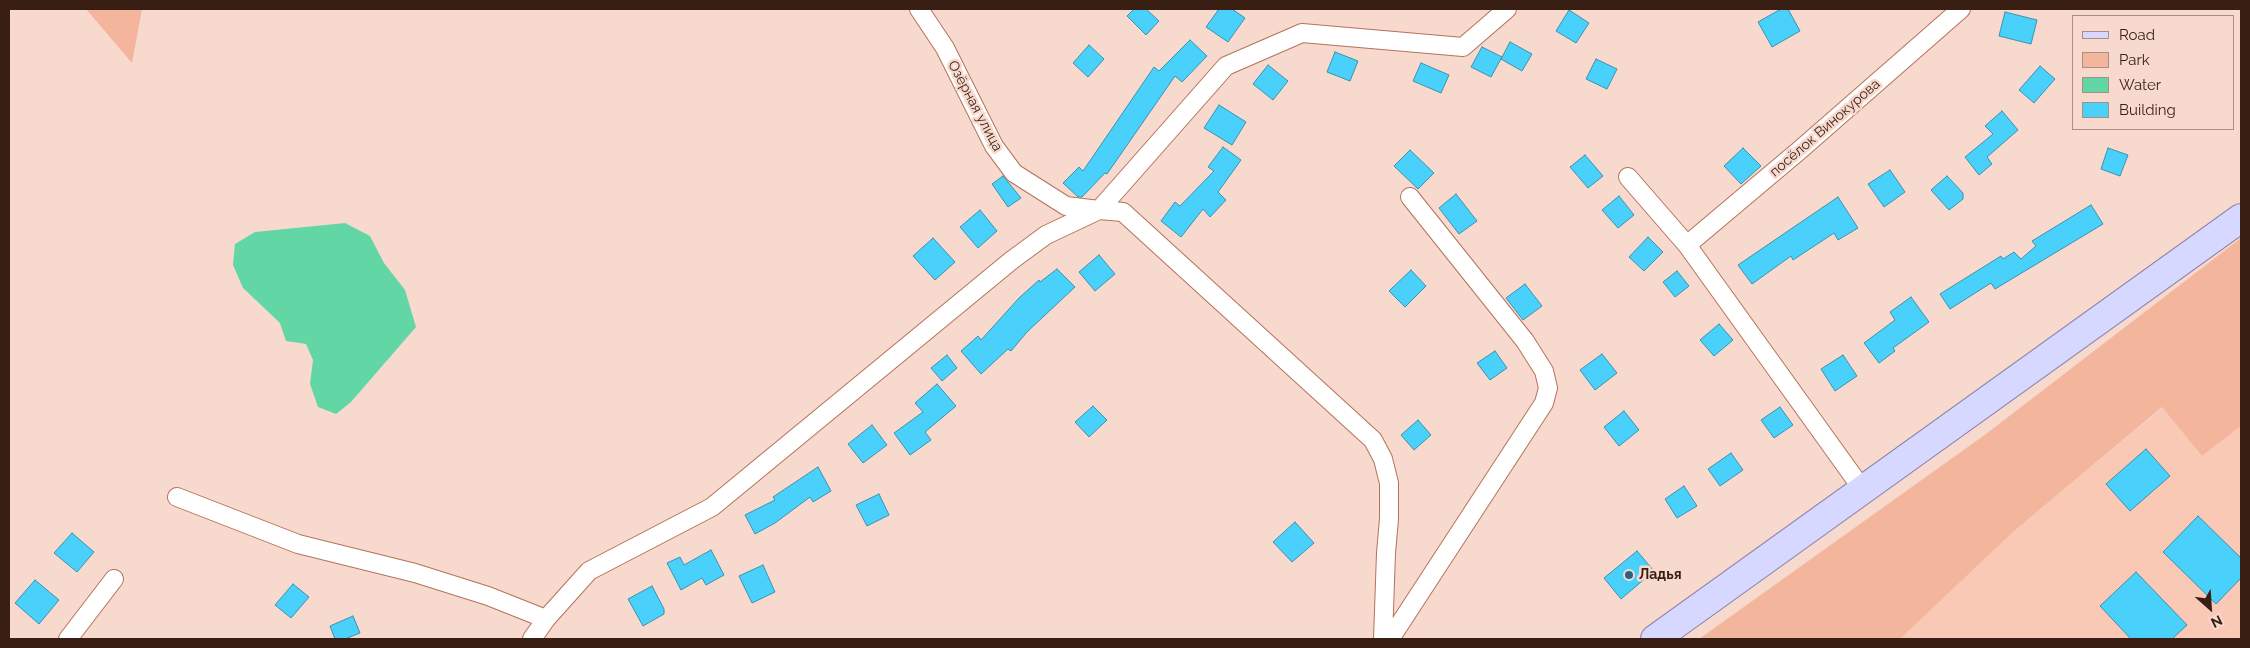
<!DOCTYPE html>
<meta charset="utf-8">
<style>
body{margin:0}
#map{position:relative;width:2250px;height:648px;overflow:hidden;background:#f7d9ce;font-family:Raleway,sans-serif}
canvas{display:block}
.frame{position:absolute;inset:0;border:10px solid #381e13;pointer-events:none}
.legend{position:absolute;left:2072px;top:15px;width:162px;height:115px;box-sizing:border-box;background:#f7d9ce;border:1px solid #ab8e83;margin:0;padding:6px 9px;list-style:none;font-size:15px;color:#381e13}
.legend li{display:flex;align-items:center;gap:10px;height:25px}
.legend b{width:25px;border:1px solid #ab8e83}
.north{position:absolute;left:2185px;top:583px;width:50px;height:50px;-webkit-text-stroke:4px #f7d9ce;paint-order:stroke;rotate:154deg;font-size:14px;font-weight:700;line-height:20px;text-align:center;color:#381e13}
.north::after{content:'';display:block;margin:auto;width:18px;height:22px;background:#381e13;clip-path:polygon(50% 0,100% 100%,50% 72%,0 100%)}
</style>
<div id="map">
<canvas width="2250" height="648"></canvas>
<div class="frame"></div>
<ul class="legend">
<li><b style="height:6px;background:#d7d8ff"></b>Road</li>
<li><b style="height:14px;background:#f3b69d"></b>Park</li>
<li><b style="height:14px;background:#62d7a5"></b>Water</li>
<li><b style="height:14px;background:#49d1fc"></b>Building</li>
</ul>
<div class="north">N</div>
</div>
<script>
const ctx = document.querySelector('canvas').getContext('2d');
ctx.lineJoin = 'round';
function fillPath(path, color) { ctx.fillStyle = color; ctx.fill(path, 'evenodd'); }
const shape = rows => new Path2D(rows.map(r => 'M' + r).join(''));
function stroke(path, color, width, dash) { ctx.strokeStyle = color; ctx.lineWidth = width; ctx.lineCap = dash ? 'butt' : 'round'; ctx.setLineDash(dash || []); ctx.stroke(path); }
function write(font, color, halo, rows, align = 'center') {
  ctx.font = font + ' Raleway,sans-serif'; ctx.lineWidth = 5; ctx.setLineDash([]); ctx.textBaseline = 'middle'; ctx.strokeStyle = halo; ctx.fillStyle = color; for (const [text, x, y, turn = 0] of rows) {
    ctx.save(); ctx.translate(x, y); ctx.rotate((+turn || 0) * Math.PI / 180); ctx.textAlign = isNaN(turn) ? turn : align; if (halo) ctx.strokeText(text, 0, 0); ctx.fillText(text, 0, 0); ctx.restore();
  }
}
const built = shape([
 [2163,407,2202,456,2241,426,2241,639,1900,639,2013,532]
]);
const green = shape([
 [86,9,142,9,132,63],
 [2241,238,2241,426,2202,456,2162,407,2013,532,1900,639,1699,639,1986,434]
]);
const water = shape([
 [345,223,370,236,384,263,405,290,416,327,351,402,336,414,318,407,310,384,313,360,306,344,286,341,280,323,243,288,233,265,235,244,255,232]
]);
const building = shape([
 [1134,9,1146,9,1159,21,1146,35,1127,16,1134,9],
 [1219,9,1232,9,1245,18,1228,42,1206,27,1219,9],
 [1781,9,1788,9,1800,31,1772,47,1758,22,1781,9],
 [1569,10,1589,23,1576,43,1556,31,1569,10],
 [2005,12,2037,20,2031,44,1999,36,2005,12],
 [1190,40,1207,56,1182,82,1175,76,1107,174,1105,173,1082,197,1078,197,1063,183,1079,167,1083,171,1154,67,1159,71,1190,40],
 [1510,42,1532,54,1522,71,1501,59,1510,42],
 [1089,45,1104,59,1088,77,1073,63,1089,45],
 [1482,47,1502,57,1491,77,1471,67,1482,47],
 [1335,52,1358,61,1350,81,1327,72,1335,52],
 [1596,59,1617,69,1607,89,1586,79,1596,59],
 [1421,63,1449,75,1441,93,1413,81,1421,63],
 [1268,65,1288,81,1273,100,1253,84,1268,65],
 [2040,66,2055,79,2034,103,2019,90,2040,66],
 [1219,105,1246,122,1232,145,1204,128,1219,105],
 [2002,111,2018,130,1987,157,1992,164,1979,175,1965,157,1993,134,1985,126,2002,111],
 [1223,147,1241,160,1218,192,1226,200,1210,217,1203,209,1181,237,1161,221,1175,202,1180,206,1214,171,1208,167,1223,147],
 [1743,148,1761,166,1741,184,1724,166,1743,148],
 [2108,148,2128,155,2120,176,2101,169,2108,148],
 [1410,150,1434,173,1418,189,1394,166,1410,150],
 [1585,155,1603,176,1588,188,1570,167,1585,155],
 [1890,170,1905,192,1884,207,1868,184,1890,170],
 [1003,176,1021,198,1008,207,992,184,1003,176],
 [1947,176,1963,193,1963,199,1949,210,1931,190,1947,176],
 [1456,194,1477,221,1459,234,1439,208,1456,194],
 [1619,196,1634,215,1618,228,1602,210,1619,196],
 [1838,197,1858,228,1838,240,1834,233,1793,260,1791,256,1752,284,1738,265,1838,197],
 [2091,205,2103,224,1995,289,1991,283,1950,309,1940,294,2001,256,2003,259,2014,252,2021,259,2036,246,2032,241,2091,205],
 [980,210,997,231,978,248,960,227,980,210],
 [1648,237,1663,252,1644,271,1629,257,1648,237],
 [933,238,955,262,935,280,913,256,933,238],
 [1099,255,1115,274,1095,291,1079,272,1099,255],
 [1057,269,1075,287,1027,332,1011,351,1008,349,981,374,961,351,978,336,981,340,1019,298,1039,280,1040,282,1057,269],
 [1411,270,1426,286,1405,307,1389,291,1411,270],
 [1677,271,1689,286,1675,297,1663,282,1677,271],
 [1525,284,1542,306,1523,320,1506,298,1525,284],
 [1911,297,1929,322,1893,348,1895,351,1879,363,1864,343,1895,320,1890,312,1911,297],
 [1719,324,1733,340,1714,356,1700,340,1719,324],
 [1495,351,1507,368,1490,380,1477,363,1495,351],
 [1602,354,1617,373,1595,390,1580,370,1602,354],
 [947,355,957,368,942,381,931,368,947,355],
 [1843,355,1857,376,1835,391,1821,369,1843,355],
 [937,384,956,406,925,432,931,440,910,455,894,433,923,412,915,403,937,384],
 [1093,406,1107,420,1089,437,1075,422,1093,406],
 [1780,407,1793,425,1774,438,1761,420,1780,407],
 [1624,411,1639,430,1619,446,1604,427,1624,411],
 [1418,420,1431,435,1414,450,1401,435,1418,420],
 [872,425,887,445,863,463,848,444,872,425],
 [2146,449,2170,476,2130,511,2106,484,2146,449],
 [1731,453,1743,470,1720,486,1708,469,1731,453],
 [818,467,831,491,813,502,810,497,775,523,755,534,745,515,775,500,773,497,818,467],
 [1684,486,1697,506,1677,518,1665,499,1684,486],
 [879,494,889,515,867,526,856,505,879,494],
 [2198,516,2241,558,2241,578,2216,604,2163,552,2198,516],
 [1295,522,1314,543,1292,562,1273,542,1295,522],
 [72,533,94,552,77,572,54,553,72,533],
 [711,550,724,575,706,585,702,578,681,590,667,563,680,557,684,565,711,550],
 [1637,551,1654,571,1621,599,1604,578,1637,551],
 [763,565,775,592,752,603,739,576,763,565],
 [2136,572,2187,625,2172,639,2131,639,2100,606,2136,572],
 [35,580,59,600,39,624,15,603,35,580],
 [293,584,309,597,291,618,275,605,293,584],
 [652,586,664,609,664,614,643,626,628,599,652,586],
 [353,616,360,633,345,639,335,639,330,626,353,616]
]);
const minor = shape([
 [919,9,945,48,994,146,1014,173,1066,206,1099,210,1226,66,1302,33,1463,47,1507,9],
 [1628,177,1687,245,1863,490],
 [1687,245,1801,149,1961,9],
 [177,497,298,544,415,573,488,596,546,619],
 [68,639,114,579],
 [532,639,546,619,589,571,712,507,1012,260,1046,235,1099,210,1123,212,1373,440,1383,459,1389,483,1389,519,1386,553,1383,639],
 [1390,639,1544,403,1548,388,1544,371,1525,341,1410,197]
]);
const primary = shape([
 [1655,639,2241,218]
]);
const markers = [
 [1629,575,5,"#27667b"]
];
const streetNames = [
 ["Озёрная улица",975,106,62],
 ["посёлок Винокурова",1825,128,-41]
];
const poiNames = [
 ["Ладья",1639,575]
];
fillPath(built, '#f9c9b6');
fillPath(green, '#f3b69d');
fillPath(water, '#62d7a5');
fillPath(building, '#49d1fc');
stroke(building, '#3c91ad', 1);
stroke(minor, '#b47359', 20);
stroke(primary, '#8e86ac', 30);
stroke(minor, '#fff', 18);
stroke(primary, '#d7d8ff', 28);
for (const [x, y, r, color] of markers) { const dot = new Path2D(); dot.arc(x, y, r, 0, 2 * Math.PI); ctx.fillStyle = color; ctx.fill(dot); stroke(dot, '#f7d9ce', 2); }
write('14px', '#381e13', '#f7d9ce', streetNames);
write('bold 14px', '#381e13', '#f7d9ce', poiNames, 'left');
</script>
